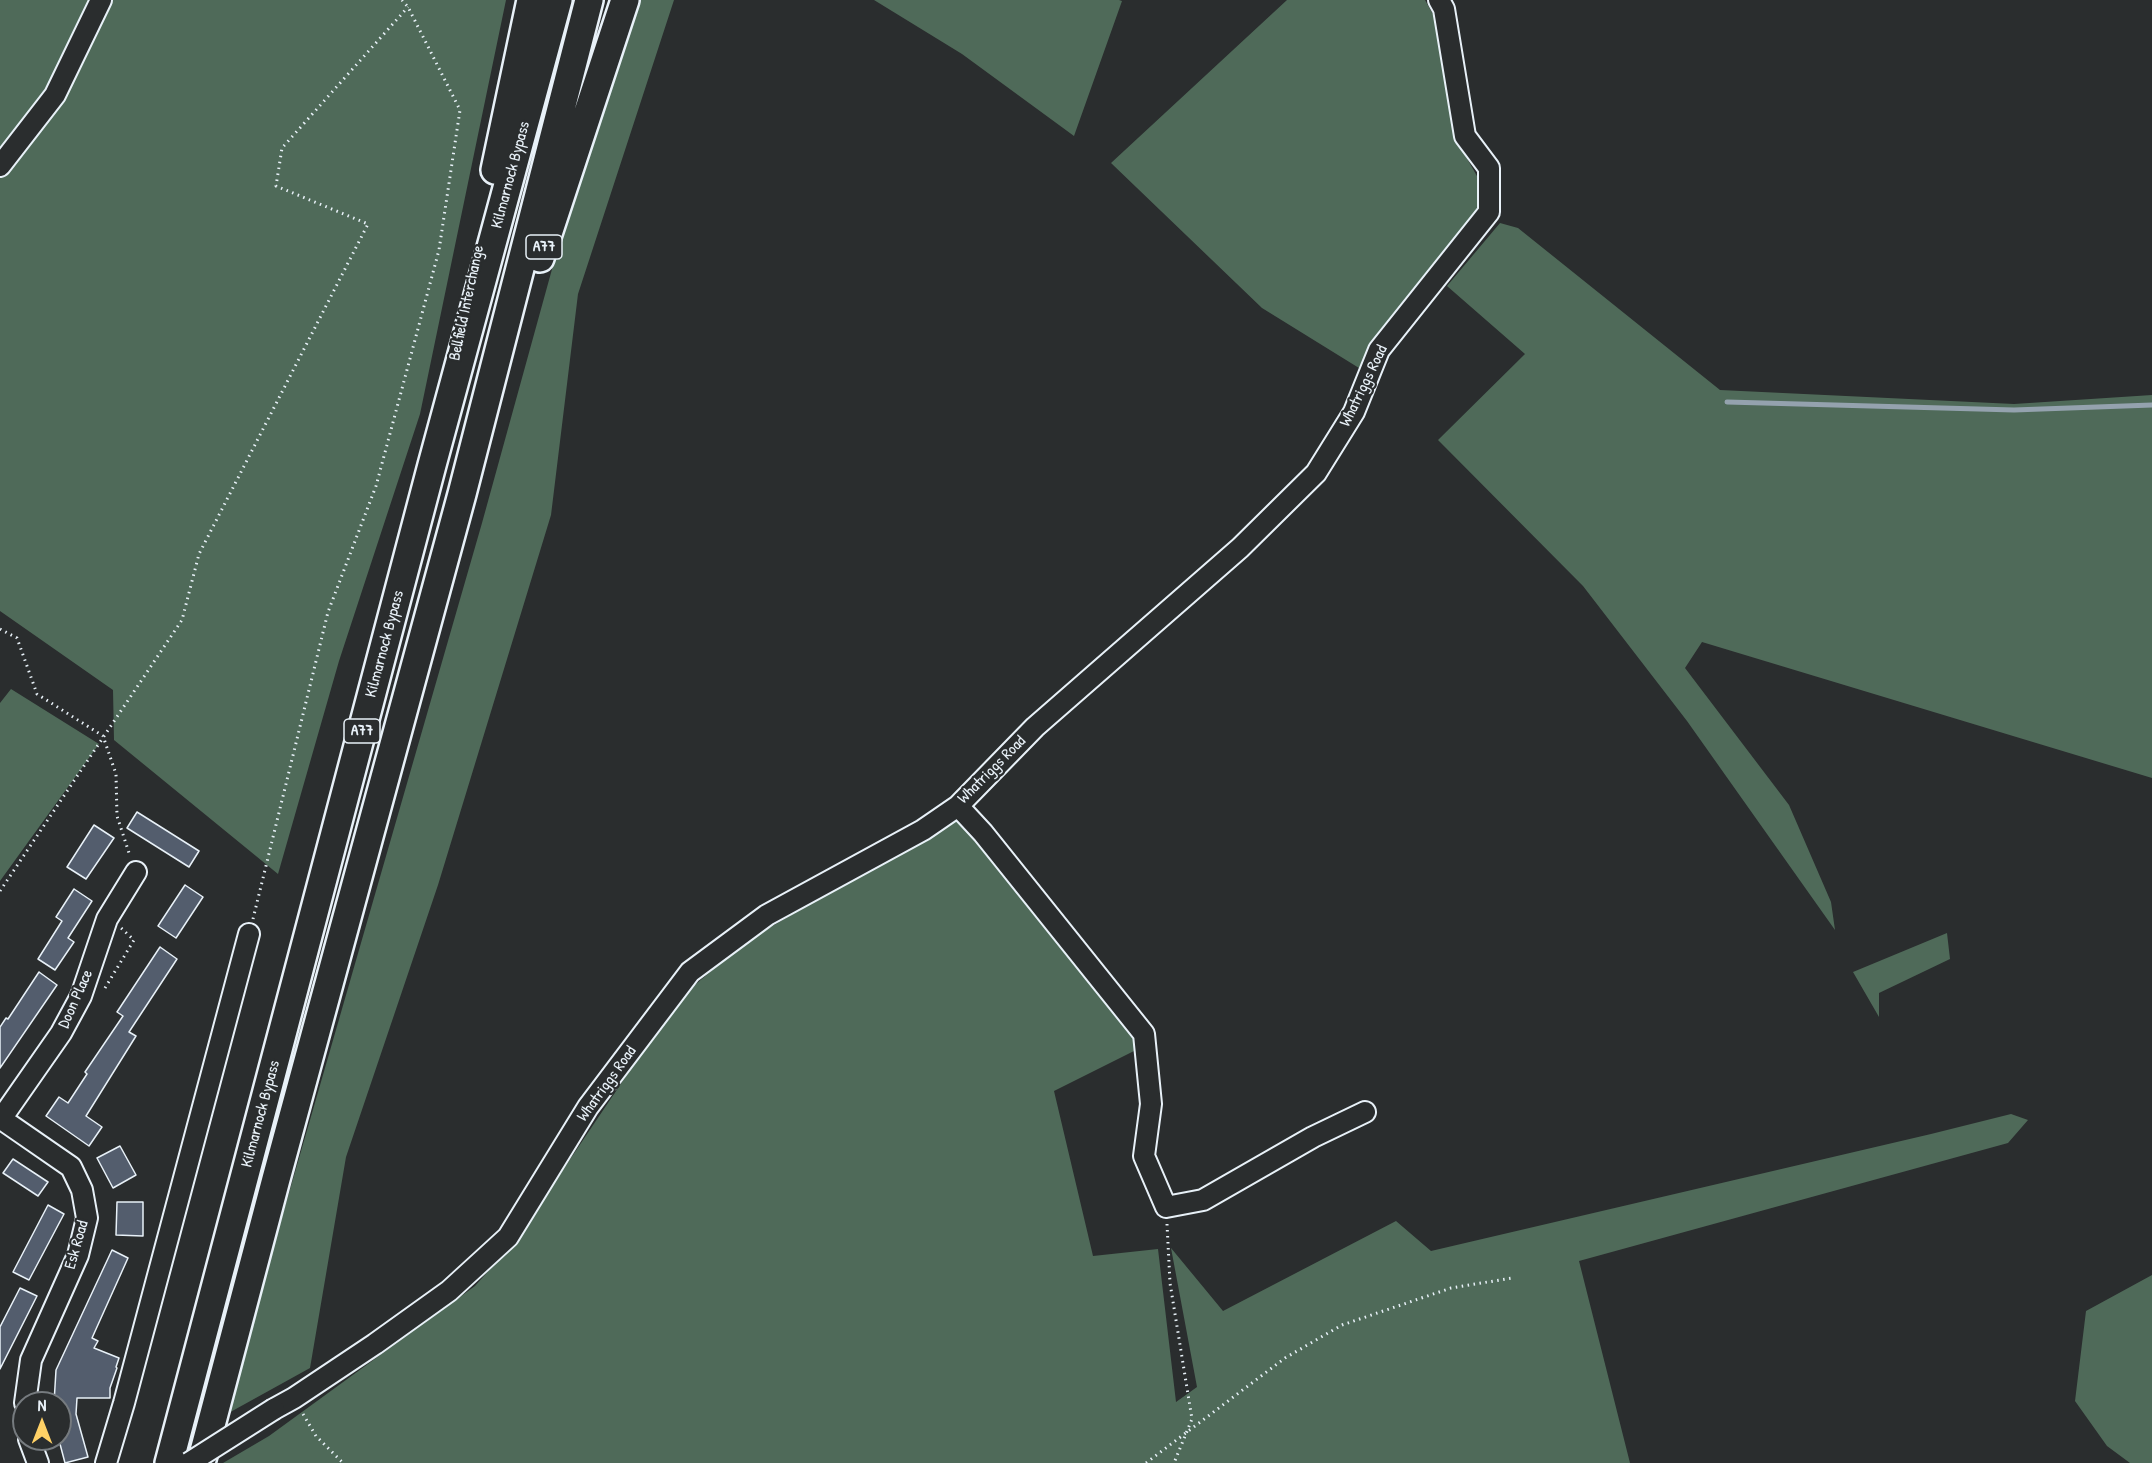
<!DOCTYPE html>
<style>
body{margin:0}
#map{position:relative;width:2152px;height:1463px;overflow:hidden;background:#2a2d2e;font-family:"Patrick Hand",sans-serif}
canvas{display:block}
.north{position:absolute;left:12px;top:1391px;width:60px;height:60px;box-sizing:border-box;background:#2a2d2e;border:2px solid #767b7f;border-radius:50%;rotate:0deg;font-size:16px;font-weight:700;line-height:24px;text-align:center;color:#e8f1f8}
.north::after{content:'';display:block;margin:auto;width:21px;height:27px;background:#ffd166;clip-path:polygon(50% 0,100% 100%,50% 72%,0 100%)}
</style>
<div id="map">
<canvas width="2152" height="1463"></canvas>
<div class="north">N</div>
</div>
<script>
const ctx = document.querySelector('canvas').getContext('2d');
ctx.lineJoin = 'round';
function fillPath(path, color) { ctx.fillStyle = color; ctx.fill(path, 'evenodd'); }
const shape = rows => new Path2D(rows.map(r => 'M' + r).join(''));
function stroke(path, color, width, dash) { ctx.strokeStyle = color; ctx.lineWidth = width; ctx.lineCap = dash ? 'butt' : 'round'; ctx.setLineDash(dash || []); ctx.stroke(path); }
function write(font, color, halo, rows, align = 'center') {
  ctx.font = font + ' "Patrick Hand",sans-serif'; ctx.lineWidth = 4.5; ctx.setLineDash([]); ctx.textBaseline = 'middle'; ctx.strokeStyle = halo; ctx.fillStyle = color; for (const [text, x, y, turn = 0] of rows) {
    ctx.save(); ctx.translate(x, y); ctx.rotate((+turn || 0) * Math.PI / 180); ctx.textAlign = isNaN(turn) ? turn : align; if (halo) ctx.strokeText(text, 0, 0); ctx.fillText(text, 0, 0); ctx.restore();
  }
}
const green = shape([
 [0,0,506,0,420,414,339,661,278,874,114,740,113,690,0,611],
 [630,0,674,0,578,294,551,515,438,885,346,1157,310,1368,225,1415,482,523,613,48],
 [874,0,1119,0,1122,1,1074,136,962,54],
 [1287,0,1425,0,1434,16,1460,146,1482,185,1476,212,1359,368,1262,308,1111,163],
 [1500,223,1518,228,1720,390,2014,404,2152,395,2152,778,1702,642,1685,668,1789,805,1831,902,1835,930,1687,721,1583,586,1438,440,1525,354,1447,286],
 [11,689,99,744,0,881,0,703],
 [956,818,1138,1037,1138,1049,1054,1091,1093,1256,1158,1249,1176,1402,1197,1387,1171,1248,1223,1311,1396,1221,1431,1251,1931,1134,2011,1114,2028,1120,2008,1143,1579,1261,1630,1463,223,1463,269,1436,475,1286,515,1241,678,999,747,941],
 [1947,933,1950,959,1879,993,1879,1017,1853,972],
 [2152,1275,2152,1463,2130,1463,2107,1446,2075,1401,2086,1311]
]);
const stream = shape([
 [1727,402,2014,410,2152,405]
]);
const building = shape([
 [137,812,199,851,189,867,127,828,137,812],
 [94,825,114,838,86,879,67,867,94,825],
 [185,885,203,897,176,938,158,926,185,885],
 [74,889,92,901,68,938,74,942,55,970,38,959,62,921,56,917,74,889],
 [160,947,177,959,129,1032,136,1036,86,1116,102,1127,89,1146,46,1116,59,1097,68,1103,87,1074,85,1072,123,1016,117,1012,160,947],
 [39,972,57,985,0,1068,0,1027,6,1018,8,1019,39,972],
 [120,1146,136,1175,113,1188,97,1158,120,1146],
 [13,1159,48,1182,38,1196,3,1173,13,1159],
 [117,1202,143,1202,143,1236,116,1235,117,1202],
 [48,1205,64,1214,29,1280,13,1272,48,1205],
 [112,1250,128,1258,92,1338,98,1341,94,1348,119,1358,116,1367,117,1368,110,1388,110,1398,77,1398,76,1414,88,1457,65,1463,60,1444,60,1403,54,1403,56,1370,112,1250],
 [20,1288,37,1296,0,1369,0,1327,20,1288]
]);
const path = shape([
 [0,629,17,638,37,694,103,736,116,774,117,816,130,856],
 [0,891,182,620,199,554,368,224,276,186,282,148,408,7],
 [253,919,328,612,376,486,439,250,460,110,408,7,402,0],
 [105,988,134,940,121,928],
 [1167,1224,1170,1283,1192,1419,1174,1463],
 [303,1414,316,1436,343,1463],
 [1146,1463,1285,1358,1342,1325,1451,1288,1512,1278]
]);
const minor = shape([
 [0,166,55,95,101,0],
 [958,806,983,833,1144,1034,1151,1104,1144,1156,1166,1207,1203,1200,1313,1137,1365,1112],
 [0,1118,71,1167,82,1190,87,1218,78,1255,31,1360,25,1403],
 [1,1119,61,1033,81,996,107,919,136,872],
 [274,1409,294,1398,375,1344,449,1291,508,1237,588,1107,690,972,767,915,923,830,958,806,1035,727,1240,548,1316,473,1354,412,1379,350,1489,212,1489,168,1465,136,1444,9,1439,0],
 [29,1439,38,1463],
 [106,1463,124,1403,249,934]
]);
const highway = shape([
 [495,170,531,0],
 [540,258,625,0],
 [169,1463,432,465,558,0],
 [201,1463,276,1179,462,494,589,0]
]);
const minorBridge = shape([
 [189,1463,274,1409]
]);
const shields = [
 [544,247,36],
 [362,731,36]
];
const shieldNames = [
 ["A77",544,247],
 ["A77",362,731]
];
const streetNames = [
 ["Kilmarnock Bypass",511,175,-75],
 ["Bellfield Interchange",467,303,-78],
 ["Whatriggs Road",1364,386,-64],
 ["Kilmarnock Bypass",385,644,-75],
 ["Whatriggs Road",992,770,-45],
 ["Doon Place",76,999,-66],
 ["Whatriggs Road",607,1084,-54],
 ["Kilmarnock Bypass",261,1114,-75],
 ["Esk Road",77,1245,-74]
];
fillPath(green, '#4f6a59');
stroke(stream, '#94a2ae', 5);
fillPath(building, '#535d6d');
stroke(building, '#e8f1f8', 1.5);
stroke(minor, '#e8f1f8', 24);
stroke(highway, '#e8f1f8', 32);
stroke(path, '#e8f1f8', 3, [1.5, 4.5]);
stroke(minor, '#2a2d2e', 20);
stroke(highway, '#2a2d2e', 27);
stroke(minorBridge, '#e8f1f8', 24, []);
stroke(minorBridge, '#2a2d2e', 20);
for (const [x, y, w] of shields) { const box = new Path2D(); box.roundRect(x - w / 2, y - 12, w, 24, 4.5); ctx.fillStyle = '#2a2d2e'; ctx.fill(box); stroke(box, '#e8f1f8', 1.5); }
write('bold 15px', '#e8f1f8', null, shieldNames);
write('16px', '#e8f1f8', '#2a2d2e', streetNames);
</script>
